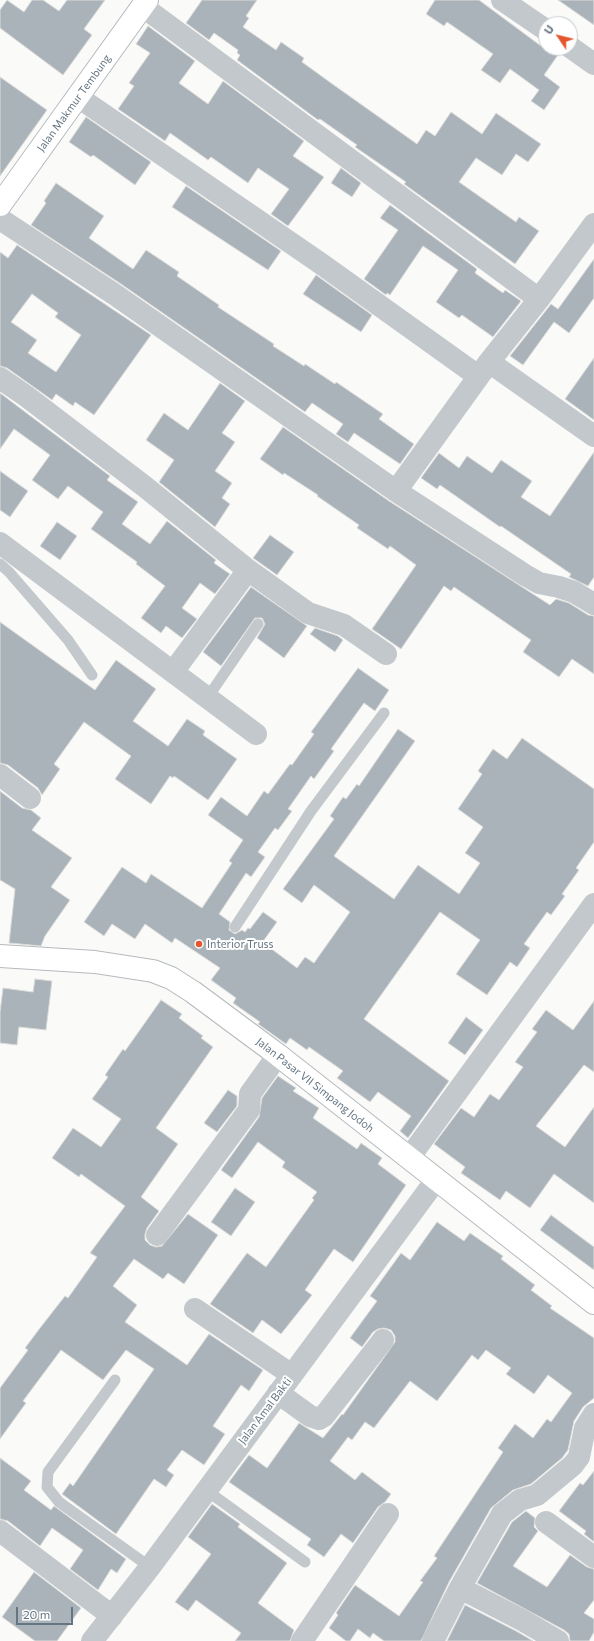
<!DOCTYPE html>
<style>
body{margin:0}
#map{position:relative;width:594px;height:1641px;overflow:hidden;background:#fafaf8;font-family:Commissioner,sans-serif}
canvas{display:block}
.north{position:absolute;left:538px;top:16px;width:40px;height:40px;box-sizing:border-box;background:#fff;border:1px solid #c1c8cd;border-radius:50%;rotate:305deg;font-size:11px;font-weight:700;line-height:16px;text-align:center;color:#657683}
.north::after{content:'';display:block;margin:auto;width:14px;height:18px;background:#e4572e;clip-path:polygon(50% 0,100% 100%,50% 72%,0 100%)}
.scale{position:absolute;left:16px;top:1607px;width:57px;height:18px;box-sizing:border-box;border:2px solid #657683;border-top:0;padding-left:5px;font-size:12px;line-height:14px;white-space:nowrap;color:#657683;-webkit-text-stroke:3px #fff;paint-order:stroke}
</style>
<div id="map">
<canvas width="594" height="1641"></canvas>
<div class="north">U</div>
<div class="scale">20 m</div>
</div>
<script>
const ctx = document.querySelector('canvas').getContext('2d');
ctx.lineJoin = 'round';
function fillPath(path, color) { ctx.fillStyle = color; ctx.fill(path, 'evenodd'); }
const shape = rows => new Path2D(rows.map(r => 'M' + r).join(''));
function stroke(path, color, width, dash) { ctx.strokeStyle = color; ctx.lineWidth = width; ctx.lineCap = dash ? 'butt' : 'round'; ctx.setLineDash(dash || []); ctx.stroke(path); }
function write(font, color, halo, rows, align = 'center') {
  ctx.font = font + ' Commissioner,sans-serif'; ctx.lineWidth = 4; ctx.setLineDash([]); ctx.textBaseline = 'middle'; ctx.strokeStyle = halo; ctx.fillStyle = color; for (const [text, x, y, turn = 0] of rows) {
    ctx.save(); ctx.translate(x, y); ctx.rotate((+turn || 0) * Math.PI / 180); ctx.textAlign = isNaN(turn) ? turn : align; if (halo) ctx.strokeText(text, 0, 0); ctx.fillText(text, 0, 0); ctx.restore();
  }
}
const building = shape([
 [7,0,24,12,32,0,43,0,59,11,67,0,105,0,84,29,92,35,63,75,0,28,0,10,7,0],
 [202,0,257,0,246,16,249,18,243,27,276,50,281,42,304,58,302,62,331,83,417,144,426,130,435,136,451,112,482,134,496,113,541,144,528,162,516,154,502,175,476,158,459,182,516,222,519,217,539,231,515,264,404,184,406,182,355,147,357,145,320,119,318,120,237,60,240,55,237,53,238,50,214,33,209,40,186,23,202,0],
 [435,0,479,0,541,46,542,44,558,55,544,75,560,87,544,110,531,101,539,90,510,69,500,83,481,70,493,54,447,22,444,26,426,14,435,0],
 [558,0,594,0,594,25,558,0],
 [148,26,195,61,179,83,208,104,223,81,304,141,293,156,324,177,288,226,271,214,289,189,258,168,248,183,211,157,208,160,170,133,165,141,118,109,134,86,129,83,150,53,136,44,148,26],
 [0,77,47,110,0,176,0,77],
 [86,117,151,162,135,185,93,155,91,157,69,142,86,117],
 [341,168,361,183,352,197,331,183,341,168],
 [56,183,104,216,89,238,133,269,146,250,179,272,177,276,219,305,218,307,274,344,273,346,304,366,305,364,335,384,336,382,383,414,379,419,414,444,400,464,354,433,348,442,336,434,343,424,312,403,305,412,121,284,31,225,46,203,44,201,56,183],
 [186,186,281,251,268,270,172,207,186,186],
 [390,205,477,269,475,273,503,293,505,290,521,301,493,337,462,315,459,318,436,302,458,270,423,246,390,295,387,293,386,295,364,279,398,230,380,218,390,205],
 [17,245,151,335,94,415,75,402,73,406,56,394,52,400,7,368,0,366,0,252,8,258,17,245],
 [32,294,58,313,55,317,81,335,56,372,28,353,37,340,11,322,32,294],
 [594,259,594,298,569,333,554,322,523,365,510,356,551,304,558,309,594,259],
 [316,275,372,315,361,332,303,294,316,275],
 [594,358,594,420,565,399,594,358],
 [220,383,245,401,222,433,235,442,215,471,232,483,222,498,230,504,215,527,159,482,174,460,146,440,164,413,188,430,220,383],
 [0,393,110,476,107,480,138,502,122,524,150,544,167,521,216,560,214,563,230,574,215,594,200,583,182,608,197,619,182,638,166,626,161,633,141,618,165,586,136,564,137,562,91,529,103,512,68,486,58,499,32,480,50,455,14,429,0,449,0,393],
 [283,427,389,501,550,605,556,599,569,603,588,615,594,616,594,674,572,659,559,677,523,652,531,640,454,587,451,591,444,586,401,649,372,629,416,565,390,546,388,549,357,528,359,525,317,496,318,495,284,473,283,475,260,459,283,427],
 [594,452,594,577,588,586,569,577,571,574,501,526,500,527,440,485,437,489,421,478,439,453,459,468,467,456,492,473,501,460,532,481,521,497,550,516,594,452],
 [0,471,28,491,10,517,0,510,0,471],
 [57,522,77,536,60,560,40,546,57,522],
 [270,535,294,552,277,575,253,558,270,535],
 [251,587,307,626,284,658,257,638,265,624,262,618,255,618,221,666,203,652,251,587],
 [0,622,95,690,116,660,156,689,133,721,168,746,187,719,205,731,203,735,237,759,208,800,174,776,173,778,170,776,151,804,115,779,131,756,84,722,54,764,60,769,42,795,38,788,8,765,0,763,0,622],
 [315,628,338,636,343,640,335,652,310,634,315,628],
 [358,668,389,690,375,711,364,703,331,749,334,751,314,779,311,776,288,809,292,811,278,830,275,828,258,852,265,857,251,877,246,873,219,914,230,922,229,930,235,934,242,930,245,932,248,928,250,929,263,912,277,922,264,940,267,942,265,944,297,968,305,957,314,963,350,912,314,885,302,903,283,889,334,819,330,816,343,797,346,799,357,784,359,786,398,729,415,741,334,856,394,899,418,865,459,894,480,863,465,853,483,827,458,809,482,774,478,771,493,749,507,759,522,738,594,789,594,842,576,868,579,870,562,894,565,896,551,915,547,912,524,944,530,948,517,967,510,962,487,995,456,974,480,940,440,912,364,1019,449,1081,408,1138,400,1131,411,1116,378,1092,370,1102,337,1078,343,1071,309,1047,307,1050,290,1038,286,1044,258,1024,260,1022,233,1003,236,998,211,980,220,968,175,938,172,943,145,924,135,939,112,924,104,936,84,922,122,867,146,883,151,874,202,908,232,863,229,861,243,840,208,815,221,797,247,816,264,791,268,794,290,764,292,765,314,734,311,732,358,668],
 [0,791,22,808,31,810,41,818,32,830,72,858,51,887,70,900,45,936,41,946,9,943,15,889,0,880,0,791],
 [35,979,52,981,46,1030,19,1027,17,1045,0,1043,0,1012,3,988,33,992,35,979],
 [161,1000,182,1014,179,1018,203,1036,201,1038,213,1047,156,1128,178,1144,141,1197,159,1211,147,1228,145,1234,145,1240,150,1245,156,1247,162,1246,188,1214,218,1235,184,1284,168,1273,163,1279,134,1259,113,1286,137,1305,125,1322,187,1365,209,1334,263,1370,249,1391,241,1385,213,1426,225,1434,204,1465,182,1450,167,1470,174,1475,166,1487,154,1479,116,1534,62,1494,70,1483,73,1486,154,1369,126,1350,103,1380,61,1350,23,1401,26,1403,0,1439,0,1388,28,1350,25,1348,40,1328,65,1296,68,1298,97,1257,90,1253,125,1206,81,1174,79,1177,52,1158,73,1128,101,1147,121,1119,92,1099,108,1077,105,1075,123,1049,125,1051,161,1000],
 [594,1001,594,1072,584,1065,536,1126,565,1147,594,1107,594,1203,554,1174,530,1208,506,1191,500,1200,461,1173,465,1167,434,1144,461,1108,474,1117,490,1094,499,1100,523,1067,515,1062,537,1032,532,1029,546,1010,573,1030,594,1001],
 [466,1017,483,1030,465,1055,448,1043,466,1017],
 [278,1076,296,1088,293,1091,319,1108,313,1118,357,1149,361,1143,382,1158,378,1164,406,1185,353,1262,334,1249,305,1290,312,1295,281,1334,262,1320,253,1333,210,1304,247,1253,266,1267,314,1200,312,1198,317,1192,282,1167,285,1162,258,1142,232,1178,221,1170,259,1117,262,1098,278,1076],
 [228,1090,237,1096,237,1106,217,1132,204,1123,228,1090],
 [235,1188,255,1202,231,1236,211,1222,235,1188],
 [551,1215,594,1247,594,1270,540,1230,551,1215],
 [437,1222,464,1241,470,1233,503,1256,501,1259,535,1285,531,1290,552,1306,550,1308,594,1338,594,1398,583,1407,574,1421,568,1450,562,1458,531,1484,513,1490,491,1508,449,1582,421,1641,384,1641,373,1633,370,1638,358,1629,350,1641,346,1641,329,1628,338,1615,336,1613,355,1585,399,1616,423,1582,420,1581,437,1558,434,1556,503,1452,498,1448,515,1424,533,1438,547,1419,551,1422,572,1393,548,1375,534,1394,506,1374,511,1368,486,1350,478,1360,472,1355,437,1401,410,1381,374,1428,365,1422,352,1440,348,1437,330,1461,355,1480,362,1472,391,1494,385,1502,378,1507,353,1543,341,1534,324,1557,307,1545,311,1539,229,1482,249,1455,267,1468,299,1423,323,1438,342,1414,343,1415,395,1342,395,1336,391,1330,384,1328,378,1329,373,1332,362,1347,350,1338,377,1301,370,1296,401,1253,410,1260,437,1222],
 [0,1458,31,1481,24,1490,51,1510,54,1506,126,1559,117,1573,111,1569,98,1590,70,1569,83,1550,52,1528,40,1546,8,1521,0,1519,0,1458],
 [594,1471,594,1542,584,1534,586,1531,559,1511,580,1483,583,1485,594,1471],
 [212,1504,240,1524,238,1527,287,1563,258,1603,294,1630,290,1641,235,1641,241,1633,196,1600,188,1611,175,1602,211,1554,188,1537,212,1504],
 [526,1511,535,1518,534,1527,538,1531,513,1566,547,1587,570,1555,587,1567,594,1569,594,1600,584,1613,594,1619,594,1632,589,1641,570,1641,569,1634,564,1630,477,1583,512,1522,526,1511],
 [34,1572,81,1608,57,1641,35,1641,2,1617,34,1572],
 [465,1605,516,1631,533,1641,447,1641,465,1605]
]);
const lane = shape([
 [0,564,9,572,68,640,92,675],
 [208,697,258,624],
 [235,927,311,811,384,713],
 [115,1380,48,1472,47,1487,59,1502,150,1567],
 [206,1490,305,1562]
]);
const street = shape([
 [502,0,546,30],
 [142,6,539,299],
 [570,47,594,64],
 [78,97,320,263,478,376],
 [0,219,114,294,396,491,525,575,539,583,559,587,574,592,594,604],
 [489,362,594,436],
 [0,378,26,396,144,486,248,570,308,613,344,625,386,654],
 [396,491,489,362,539,299,594,224],
 [0,543,256,734],
 [173,672,248,570],
 [0,775,30,798],
 [409,1158,594,904],
 [157,1235,249,1110,250,1094,278,1055],
 [195,1309,292,1375],
 [278,1393,310,1416,319,1419,324,1416,383,1340],
 [546,1522,594,1557],
 [0,1531,112,1616],
 [92,1641,150,1567,436,1180],
 [302,1641,388,1514],
 [433,1641,460,1588],
 [558,1641,522,1620,460,1588,502,1514,520,1500,537,1495,573,1465,579,1457,585,1428,594,1414]
]);
const secondary = shape([
 [0,205,147,0]
]);
const primary = shape([
 [0,956,95,962,153,971,171,978,193,992,278,1055,594,1303]
]);
const markers = [
 [199,944,4,"#e4572e"]
];
const streetNames = [
 ["Jalan Makmur Tembung",74,103,-54],
 ["Jalan Pasar VII Simpang Jodoh",315,1085,38],
 ["Jalan Amal Bakti",265,1411,-53]
];
const poiNames = [
 ["Interior Truss",207,944]
];
fillPath(building, '#aab3b9');
stroke(building, '#dcdcda', 1);
stroke(secondary, '#b3babf', 24);
stroke(primary, '#b5babe', 24);
stroke(lane, '#c3c8cc', 11);
stroke(street, '#c3c8cc', 22);
stroke(secondary, '#fff', 22);
stroke(primary, '#fff', 22);
for (const [x, y, r, color] of markers) { const dot = new Path2D(); dot.arc(x, y, r, 0, 2 * Math.PI); ctx.fillStyle = color; ctx.fill(dot); stroke(dot, '#fff', 1.5); }
write('11px', '#657683', '#fff', streetNames);
write('11px', '#657683', '#fff', poiNames, 'left');
</script>
